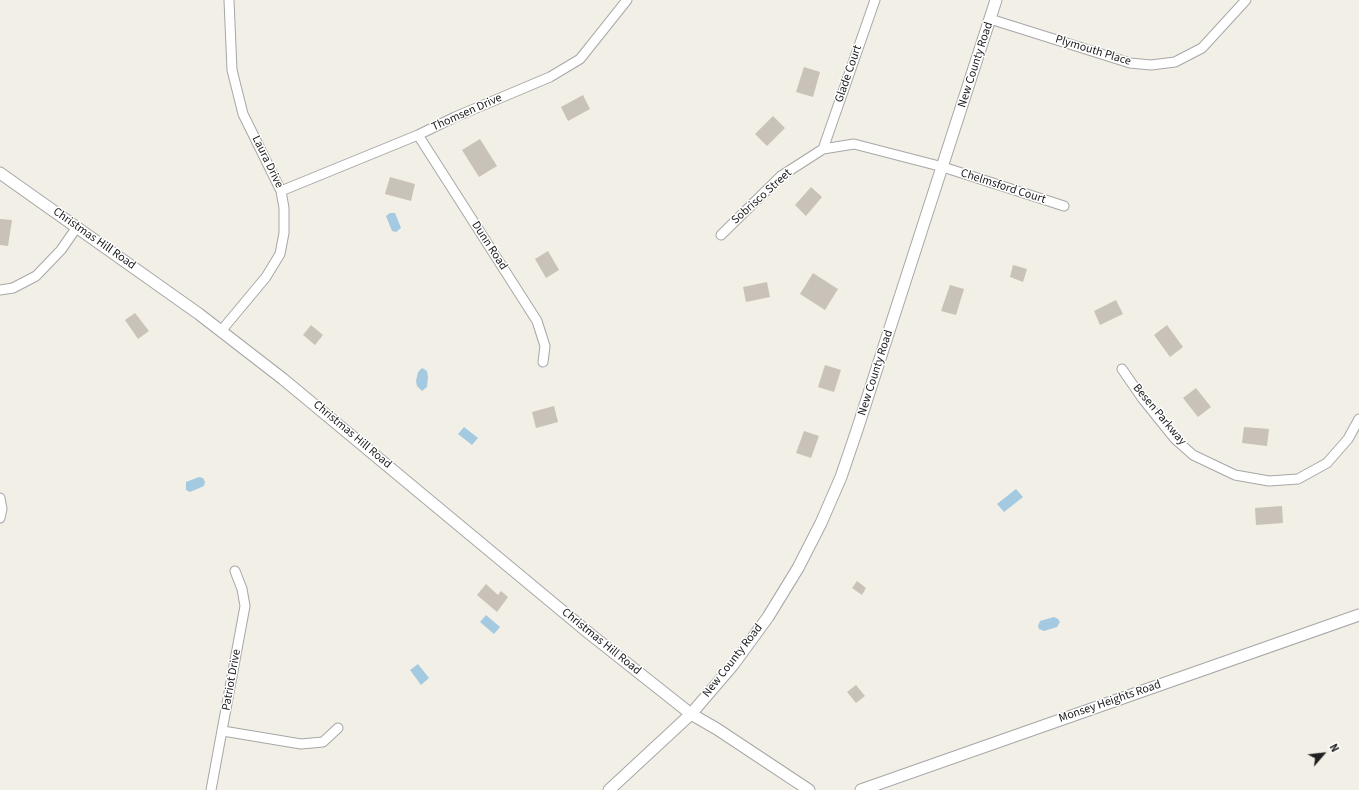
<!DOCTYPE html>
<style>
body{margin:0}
#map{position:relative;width:1359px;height:790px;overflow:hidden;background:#f1efe6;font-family:"Source Sans 3",sans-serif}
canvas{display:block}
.north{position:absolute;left:1303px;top:734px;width:40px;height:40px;-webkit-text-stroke:3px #fff;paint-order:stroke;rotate:62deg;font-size:11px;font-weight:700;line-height:16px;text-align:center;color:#202020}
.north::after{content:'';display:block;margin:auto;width:14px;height:18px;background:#202020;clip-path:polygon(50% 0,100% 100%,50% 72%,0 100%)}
</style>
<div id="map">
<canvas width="1359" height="790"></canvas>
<div class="north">N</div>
</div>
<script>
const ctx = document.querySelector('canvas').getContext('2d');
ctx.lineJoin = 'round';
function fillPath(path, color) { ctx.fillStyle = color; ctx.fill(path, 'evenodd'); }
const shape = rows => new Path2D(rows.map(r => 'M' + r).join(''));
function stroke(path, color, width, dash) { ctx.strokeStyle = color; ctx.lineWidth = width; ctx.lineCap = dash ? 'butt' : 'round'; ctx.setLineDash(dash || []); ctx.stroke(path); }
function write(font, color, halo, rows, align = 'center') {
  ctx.font = font + ' "Source Sans 3",sans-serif'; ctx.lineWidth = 3; ctx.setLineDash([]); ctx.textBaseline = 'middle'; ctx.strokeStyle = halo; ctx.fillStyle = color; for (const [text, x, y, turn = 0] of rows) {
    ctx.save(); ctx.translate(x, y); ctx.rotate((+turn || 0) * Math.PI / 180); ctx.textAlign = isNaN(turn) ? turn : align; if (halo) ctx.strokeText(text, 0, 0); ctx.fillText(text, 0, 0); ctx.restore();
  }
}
const water = shape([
 [390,213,395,213,401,228,396,232,392,231,386,216],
 [422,368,427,371,428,377,427,387,422,391,417,386,416,381,418,372],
 [464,427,478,438,472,445,458,434],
 [199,477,203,478,205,482,204,486,190,492,186,490,186,482],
 [1016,489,1023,497,1004,512,997,504],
 [486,615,500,627,494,634,480,622],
 [1054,617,1058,619,1060,622,1057,627,1044,631,1039,629,1038,626,1040,621],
 [418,664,429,678,421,685,410,670]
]);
const building = shape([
 [804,67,820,72,813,97,796,92],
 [583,95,590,109,568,121,561,107],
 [773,116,785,128,767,146,755,134],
 [480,139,497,166,479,177,462,150],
 [390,177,415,184,411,201,385,194],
 [811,187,822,197,806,216,795,205],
 [0,219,12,220,8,246,0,245],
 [548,251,559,270,546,278,535,259],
 [1013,265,1027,269,1023,282,1010,277],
 [813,273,838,289,825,310,800,294],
 [767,282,770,297,746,302,743,287],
 [950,285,964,289,956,315,941,311],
 [1116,300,1123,314,1100,325,1094,311],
 [135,313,149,331,138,339,125,320],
 [311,325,323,335,315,345,303,335],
 [1167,325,1183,347,1170,357,1154,335],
 [825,365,841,370,834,392,818,387],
 [1196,388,1211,407,1198,417,1183,398],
 [554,406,558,422,536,428,532,412],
 [1244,427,1269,429,1267,446,1242,443],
 [804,431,819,436,811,458,796,453],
 [1282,506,1283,523,1256,525,1255,508],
 [857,581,866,588,862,595,852,588],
 [486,584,498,595,501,591,508,597,497,612,477,595],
 [856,685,865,696,856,703,847,692]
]);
const minor = shape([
 [990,19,1130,63,1151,65,1175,62,1202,48,1246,0],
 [418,135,537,321,545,346,543,362],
 [823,149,875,0],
 [281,191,418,135,455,117,550,77,580,59,627,0],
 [721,235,781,176,823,149,854,144,943,167,1064,206],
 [0,290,13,288,36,276,61,250,77,227],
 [221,331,266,277,280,254,284,233,284,208,281,191,243,114,232,70,229,0],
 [1122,369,1142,398,1175,439,1193,455,1235,475,1269,481,1298,479,1327,463,1348,439,1359,419],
 [0,498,2,509,0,518],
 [223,731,301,744,323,742,338,728],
 [211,790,245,606,242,589,235,571]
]);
const tertiary = shape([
 [0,173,199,314,283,379,590,634,691,714,717,729,809,790],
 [609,790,691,714,733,665,768,617,798,568,821,523,841,477,857,430,996,0],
 [861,790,1359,615]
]);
const streetNames = [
 ["Plymouth Place",1093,51,17],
 ["New County Road",976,65,-72],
 ["Glade Court",849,74,-71],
 ["Thomsen Drive",467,113,-24],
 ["Laura Drive",267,162,64],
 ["Chelmsford Court",1003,187,18],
 ["Sobrisco Street",762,197,-42],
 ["Christmas Hill Road",94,239,35],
 ["Dunn Road",489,246,57],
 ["New County Road",876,373,-72],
 ["Besen Parkway",1159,415,50],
 ["Christmas Hill Road",352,435,40],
 ["Christmas Hill Road",601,642,39],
 ["New County Road",733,661,-52],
 ["Patriot Drive",232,680,-80],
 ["Monsey Heights Road",1110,702,-19]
];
fillPath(water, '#a4cae1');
fillPath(building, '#c9c2b8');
stroke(minor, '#a7a7a7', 11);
stroke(tertiary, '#a7a7a7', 13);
stroke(minor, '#fff', 9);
stroke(tertiary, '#fff', 11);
write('12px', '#202020', '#fff', streetNames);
</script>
